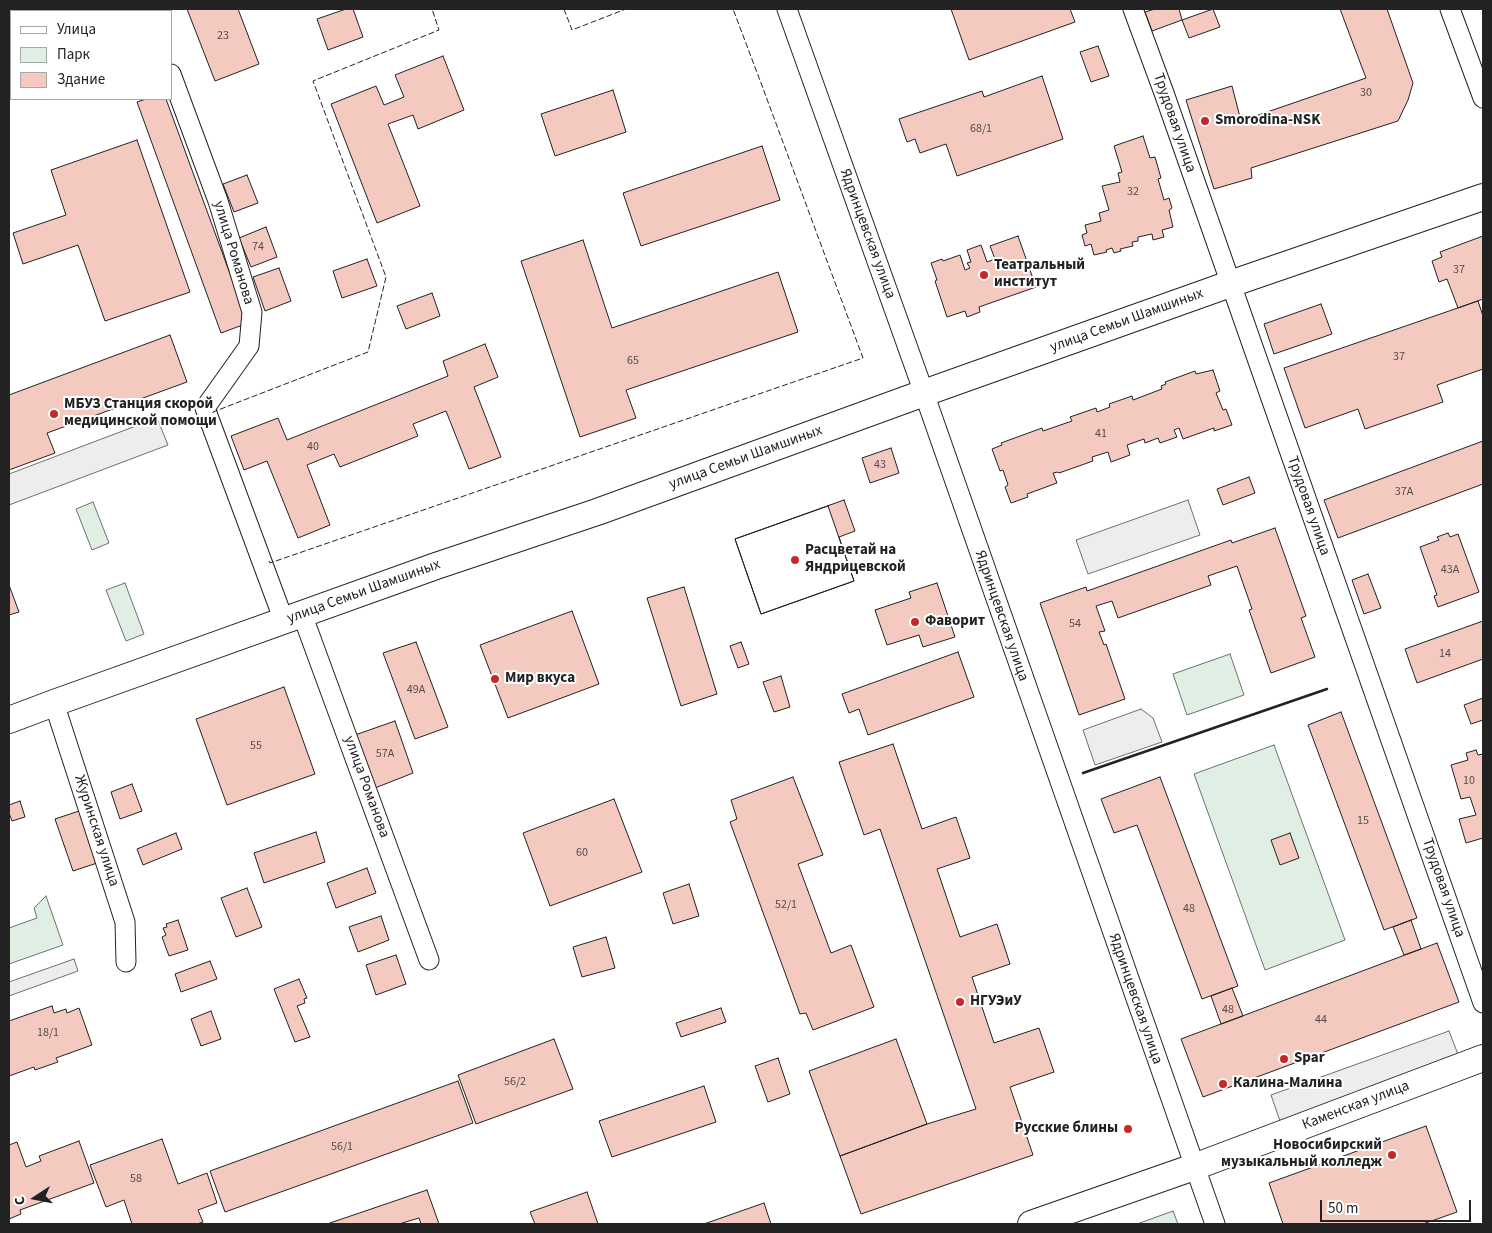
<!DOCTYPE html>
<meta charset="utf-8">
<style>
body{margin:0}
#map{position:relative;width:1492px;height:1233px;overflow:hidden;background:#fff;font-family:"Source Sans 3",sans-serif}
canvas{display:block}
.frame{position:absolute;inset:0;border:10px solid #222;pointer-events:none}
.legend{position:absolute;left:10px;top:10px;width:162px;height:90px;box-sizing:border-box;background:#fff;border:1px solid #a7a7a7;margin:0;padding:6px 9px;list-style:none;font-size:15px;color:#222}
.legend li{display:flex;align-items:center;gap:10px;height:25px}
.legend b{width:25px;border:1px solid #a7a7a7}
.north{position:absolute;left:10px;top:1173px;width:50px;height:50px;-webkit-text-stroke:4px #fff;paint-order:stroke;rotate:259deg;font-size:14px;font-weight:700;line-height:20px;text-align:center;color:#222}
.north::after{content:'';display:block;margin:auto;width:18px;height:22px;background:#222;clip-path:polygon(50% 0,100% 100%,50% 72%,0 100%)}
.scale{position:absolute;left:1320px;top:1200px;width:151px;height:22px;box-sizing:border-box;border:2px solid #222;border-top:0;padding-left:6px;font-size:15px;line-height:18px;white-space:nowrap;color:#222;-webkit-text-stroke:4px #fff;paint-order:stroke}
</style>
<div id="map">
<canvas width="1492" height="1233"></canvas>
<div class="frame"></div>
<ul class="legend">
<li><b style="height:6px;background:#fff"></b>Улица</li>
<li><b style="height:14px;background:#e0efe3"></b>Парк</li>
<li><b style="height:14px;background:#f3c9c0"></b>Здание</li>
</ul>
<div class="north">С</div>
<div class="scale">50 m</div>
</div>
<script>
const ctx = document.querySelector('canvas').getContext('2d');
ctx.lineJoin = 'round';
function fillPath(path, color) { ctx.fillStyle = color; ctx.fill(path, 'evenodd'); }
const shape = rows => new Path2D(rows.map(r => 'M' + r).join(''));
function stroke(path, color, width, dash) { ctx.strokeStyle = color; ctx.lineWidth = width; ctx.lineCap = dash ? 'butt' : 'round'; ctx.setLineDash(dash || []); ctx.stroke(path); }
function write(font, color, halo, rows, align = 'center') {
  ctx.font = font + ' "Source Sans 3",sans-serif'; ctx.lineWidth = 4; ctx.setLineDash([]); ctx.textBaseline = 'middle'; ctx.strokeStyle = halo; ctx.fillStyle = color; for (const [text, x, y, turn = 0] of rows) {
    ctx.save(); ctx.translate(x, y); ctx.rotate((+turn || 0) * Math.PI / 180); ctx.textAlign = isNaN(turn) ? turn : align; if (halo) ctx.strokeText(text, 0, 0); ctx.fillText(text, 0, 0); ctx.restore();
  }
}
const green = shape([
 [93,502,109,543,92,550,76,509,93,502],
 [125,583,144,634,126,641,106,590,125,583],
 [1230,654,1244,695,1187,715,1173,674,1230,654],
 [1274,745,1345,940,1265,970,1194,774,1274,745],
 [46,896,63,945,9,964,9,928,37,918,34,908,46,896],
 [1173,1211,1178,1224,1137,1224,1173,1211]
]);
const parking = shape([
 [157,418,168,445,9,505,9,474,157,418],
 [1188,500,1200,535,1088,574,1076,540,1188,500],
 [1141,709,1153,718,1162,742,1095,765,1083,730,1141,709],
 [74,959,78,971,9,996,9,982,74,959],
 [1449,1031,1459,1057,1281,1124,1271,1095,1449,1031]
]);
const building = shape([
 [9,9,132,9,133,11,11,11,11,37,9,37,9,9],
 [187,9,238,9,259,64,215,81,187,9],
 [346,9,353,9,363,37,328,50,317,19,346,9],
 [951,9,1070,9,1075,22,969,60,951,9],
 [1155,9,1179,9,1182,20,1152,31,1145,12,1155,9],
 [1213,9,1220,27,1189,38,1182,20,1213,9],
 [1340,9,1387,9,1413,83,1408,100,1398,121,1251,168,1252,178,1214,189,1186,100,1232,86,1241,121,1366,78,1340,9],
 [1098,46,1109,76,1091,82,1080,52,1098,46],
 [443,56,464,110,418,129,413,115,388,124,420,206,377,223,331,104,376,86,384,105,404,97,395,75,443,56],
 [1042,76,1063,139,957,176,946,144,920,153,915,139,907,142,899,119,982,91,984,97,1042,76],
 [613,90,626,132,555,156,541,114,613,90],
 [146,99,166,99,248,323,221,333,137,102,146,99],
 [1143,136,1150,158,1155,157,1161,178,1158,179,1164,200,1169,198,1172,208,1169,210,1173,227,1162,230,1164,237,1153,240,1152,234,1138,237,1138,241,1132,242,1133,246,1120,249,1121,251,1114,253,1112,248,1106,250,1107,252,1094,255,1091,244,1085,246,1082,235,1087,233,1085,225,1101,221,1099,213,1109,210,1102,186,1120,182,1118,173,1122,172,1114,146,1143,136],
 [137,140,190,292,105,321,78,245,23,264,13,233,66,215,51,170,137,140],
 [762,146,780,200,641,246,623,193,762,146],
 [247,175,258,203,234,212,223,184,247,175],
 [266,227,277,257,251,267,239,238,266,227],
 [1018,236,1036,287,979,307,980,312,967,317,965,311,947,317,935,281,937,280,931,263,942,259,943,261,960,255,965,270,970,268,967,263,971,262,967,250,981,245,987,262,995,259,990,246,1018,236],
 [1483,236,1483,299,1458,308,1447,279,1439,282,1432,261,1442,257,1440,252,1483,236],
 [583,240,612,328,778,272,798,332,626,390,636,418,580,437,521,261,583,240],
 [367,259,377,286,342,298,333,271,367,259],
 [279,268,291,301,265,311,253,277,279,268],
 [432,293,440,316,406,329,397,306,432,293],
 [1478,301,1483,316,1483,369,1437,385,1443,402,1365,429,1358,409,1305,428,1284,368,1478,301],
 [1321,304,1332,334,1274,354,1264,324,1321,304],
 [170,335,187,382,47,433,55,453,9,470,9,395,170,335],
 [485,344,498,377,474,387,501,457,469,469,446,411,413,424,418,436,340,467,334,454,307,465,330,525,298,538,267,461,244,470,231,436,278,418,287,440,448,376,443,361,485,344],
 [1213,370,1220,391,1216,393,1223,410,1226,409,1232,425,1214,431,1214,428,1183,439,1179,428,1174,430,1177,437,1160,443,1158,438,1145,443,1144,439,1127,445,1130,455,1111,462,1108,452,1092,457,1093,461,1059,473,1058,472,1053,473,1057,483,1027,494,1028,497,1011,503,1005,487,1008,485,1003,470,1000,471,992,449,1002,445,1001,443,1042,428,1043,431,1072,421,1070,417,1096,408,1097,412,1110,407,1109,404,1132,396,1133,400,1162,389,1161,386,1166,384,1165,382,1195,371,1196,374,1213,370],
 [1483,441,1483,484,1338,538,1324,500,1483,441],
 [891,448,899,473,870,483,862,458,891,448],
 [1249,477,1255,493,1223,505,1217,489,1249,477],
 [844,500,855,531,839,537,854,581,761,614,735,539,844,500],
 [828,506,854,581,761,614,735,539,828,506],
 [1275,528,1306,616,1301,618,1315,657,1271,673,1249,610,1252,609,1237,566,1208,576,1211,585,1118,618,1112,601,1096,606,1105,631,1099,632,1104,645,1106,644,1125,699,1079,715,1040,603,1086,587,1087,591,1090,590,1231,540,1232,543,1275,528],
 [1448,533,1450,537,1458,534,1479,592,1438,607,1434,596,1437,595,1420,547,1439,540,1437,537,1448,533],
 [1368,574,1381,608,1364,614,1352,580,1368,574],
 [937,583,955,637,923,647,919,635,887,645,875,610,911,598,909,592,937,583],
 [9,585,19,612,9,615,9,585],
 [684,587,717,694,681,706,647,598,684,587],
 [572,611,599,684,508,718,480,645,572,611],
 [1483,621,1483,659,1417,683,1405,649,1483,621],
 [416,642,448,727,415,739,383,653,416,642],
 [741,642,749,664,738,668,730,646,741,642],
 [958,652,974,697,868,735,859,709,849,713,842,694,958,652],
 [781,676,790,707,774,712,763,682,781,676],
 [284,687,315,774,227,805,196,719,284,687],
 [1483,698,1483,720,1471,724,1464,705,1483,698],
 [1341,712,1417,918,1384,930,1308,725,1341,712],
 [395,721,413,773,375,788,355,735,395,721],
 [893,744,922,829,956,817,970,858,937,869,960,937,997,924,1010,964,972,977,994,1043,1039,1028,1054,1072,1010,1087,1033,1155,861,1214,840,1156,927,1124,976,1109,880,829,864,835,839,762,893,744],
 [1476,750,1478,755,1483,754,1483,838,1466,843,1459,819,1476,815,1470,797,1461,799,1451,765,1468,760,1466,753,1476,750],
 [793,777,823,855,798,864,831,953,851,945,874,1007,813,1030,806,1013,800,1014,730,822,737,819,731,800,793,777],
 [1160,777,1238,986,1202,999,1137,825,1114,833,1101,799,1160,777],
 [132,784,142,811,120,819,111,792,132,784],
 [614,799,642,872,550,906,523,833,614,799],
 [20,801,25,817,12,821,9,813,9,805,20,801],
 [88,808,106,860,73,871,55,819,88,808],
 [316,832,325,862,264,883,254,853,316,832],
 [176,833,182,849,143,865,137,849,176,833],
 [1290,833,1299,858,1280,865,1271,840,1290,833],
 [367,868,376,893,336,908,327,883,367,868],
 [689,884,699,916,673,924,663,893,689,884],
 [247,888,262,927,236,937,221,898,247,888],
 [381,916,389,940,358,952,349,927,381,916],
 [178,920,188,950,169,956,162,937,166,935,163,928,167,927,166,924,178,920],
 [1411,920,1421,949,1404,955,1393,927,1411,920],
 [606,937,615,968,582,977,573,947,606,937],
 [1437,943,1459,1002,1203,1097,1181,1039,1437,943],
 [396,955,406,984,376,995,366,965,396,955],
 [210,961,217,979,181,992,175,974,210,961],
 [299,979,307,998,304,999,305,1003,297,1006,310,1037,295,1042,274,989,299,979],
 [1232,988,1243,1016,1221,1024,1211,996,1232,988],
 [52,1006,54,1013,66,1009,67,1013,79,1008,92,1045,56,1058,58,1062,35,1070,34,1067,9,1076,9,1021,52,1006],
 [721,1008,726,1022,681,1037,676,1023,721,1008],
 [211,1011,221,1039,201,1046,191,1019,211,1011],
 [554,1039,573,1089,476,1124,458,1075,554,1039],
 [896,1039,927,1124,840,1156,809,1071,896,1039],
 [778,1058,790,1094,768,1102,755,1066,778,1058],
 [458,1081,473,1123,225,1212,210,1171,458,1081],
 [704,1086,716,1122,612,1157,599,1121,704,1086],
 [1426,1126,1457,1212,1423,1224,1283,1224,1269,1183,1426,1126],
 [162,1139,178,1184,207,1173,217,1203,198,1210,203,1222,197,1224,132,1224,124,1200,106,1207,90,1165,162,1139],
 [79,1141,94,1183,20,1210,21,1214,9,1219,9,1145,17,1142,26,1167,41,1161,39,1156,79,1141],
 [427,1190,439,1224,421,1224,419,1218,399,1224,327,1224,427,1190],
 [587,1192,598,1224,535,1224,530,1212,587,1192],
 [764,1203,771,1224,704,1224,764,1203]
]);
const street = shape([
 [147,9,148,11],
 [787,9,924,393,1215,1224],
 [1133,9,1164,93,1483,1003],
 [1450,9,1483,98],
 [171,74,218,201,252,312,249,346,205,408,284,621],
 [302,614,429,960],
 [54,703,125,922,126,962]
]);
const secondary = shape([
 [9,720,54,703,436,566,597,512,924,393,1230,284,1483,197],
 [1031,1224,1194,1167,1483,1058]
]);
const fence = shape([
 [564,9,572,30,626,9],
 [213,413,213,412,368,352,386,277,313,81,439,30,432,9],
 [269,561,270,563,863,358,764,91,733,9]
]);
const wall = shape([
 [1083,773,1327,689]
]);
const markers = [
 [1205,121,5,"#c62828"],
 [984,275,5,"#c62828"],
 [54,414,5,"#c62828"],
 [795,560,5,"#c62828"],
 [915,622,5,"#c62828"],
 [495,679,5,"#c62828"],
 [960,1002,5,"#c62828"],
 [1284,1059,5,"#c62828"],
 [1223,1084,5,"#c62828"],
 [1128,1129,5,"#c62828"],
 [1392,1155,5,"#c62828"]
];
const numberNames = [
 ["23",223,36],
 ["30",1366,93],
 ["68/1",981,129],
 ["32",1133,192],
 ["74",258,247],
 ["37",1459,270],
 ["37",1399,357],
 ["65",633,361],
 ["41",1101,434],
 ["40",313,447],
 ["43",880,465],
 ["37А",1404,492],
 ["43А",1450,570],
 ["54",1075,624],
 ["14",1445,654],
 ["49А",416,690],
 ["55",256,746],
 ["57А",385,754],
 ["10",1469,781],
 ["15",1363,821],
 ["60",582,853],
 ["52/1",786,905],
 ["48",1189,909],
 ["48",1228,1010],
 ["44",1321,1020],
 ["18/1",48,1033],
 ["56/2",515,1082],
 ["56/1",342,1147],
 ["58",136,1179]
];
const poiNames = [
 ["Smorodina-NSK",1215,121],
 ["Театральный",994,266],
 ["институт",994,283],
 ["МБУЗ Станция скорой",64,405],
 ["медицинской помощи",64,422],
 ["Расцветай на",805,551],
 ["Яндрицевской",805,568],
 ["Фаворит",925,622],
 ["Мир вкуса",505,679],
 ["НГУЭиУ",970,1002],
 ["Spar",1294,1059],
 ["Калина-Малина",1233,1084],
 ["Русские блины",1118,1129,"right"],
 ["Новосибирский",1382,1146,"right"],
 ["музыкальный колледж",1382,1163,"right"]
];
const streetNames = [
 ["Трудовая улица",1174,123,71],
 ["Ядринцевская улица",867,234,70],
 ["улица Романова",233,253,73],
 ["улица Семьи Шамшиных",1127,321,-20],
 ["улица Семьи Шамшиных",746,458,-20],
 ["Трудовая улица",1308,506,71],
 ["улица Семьи Шамшиных",364,592,-20],
 ["Ядринцевская улица",1001,616,71],
 ["улица Романова",366,787,70],
 ["Журинская улица",96,831,72],
 ["Трудовая улица",1443,888,71],
 ["Ядринцевская улица",1135,999,71],
 ["Каменская улица",1356,1106,-21]
];
fillPath(green, '#e0efe3');
stroke(green, '#6f6f6f', 1);
fillPath(parking, '#ededed');
stroke(parking, '#6f6f6f', 1);
fillPath(building, '#f3c9c0');
stroke(building, '#222', 1);
stroke(street, '#222', 21);
stroke(secondary, '#222', 28);
stroke(street, '#fff', 19);
stroke(secondary, '#fff', 26);
stroke(fence, '#222', 1, [6, 2.5]);
stroke(wall, '#222', 2.5);
for (const [x, y, r, color] of markers) { const dot = new Path2D(); dot.arc(x, y, r, 0, 2 * Math.PI); ctx.fillStyle = color; ctx.fill(dot); stroke(dot, '#fff', 2); }
write('12px', '#564c4a', null, numberNames);
write('bold 15px', '#222', '#fff', poiNames, 'left');
write('15px', '#222', '#fff', streetNames);
</script>
